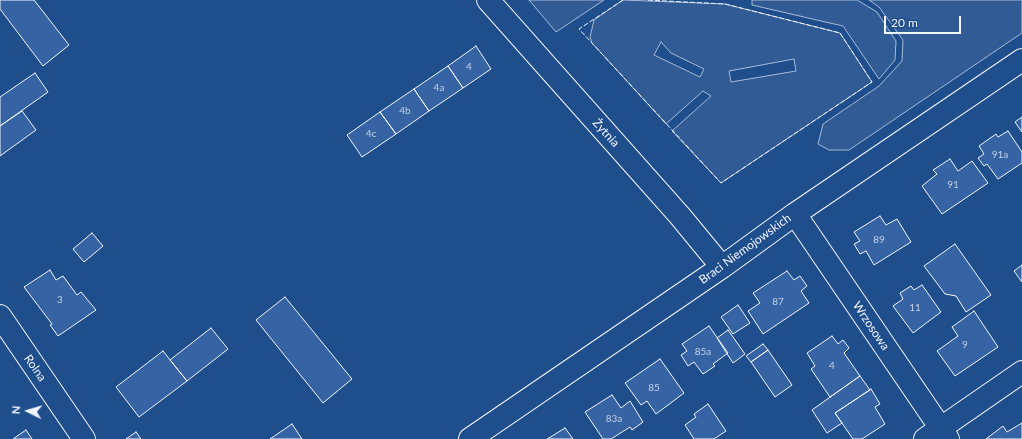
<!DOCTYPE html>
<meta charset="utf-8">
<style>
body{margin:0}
#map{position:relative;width:1022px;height:439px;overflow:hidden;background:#1f4e8c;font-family:Lato,sans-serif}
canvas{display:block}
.north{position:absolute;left:8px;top:391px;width:40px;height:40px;-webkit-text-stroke:3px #1f4e8c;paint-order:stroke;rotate:275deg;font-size:11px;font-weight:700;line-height:16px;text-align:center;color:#f2f6ff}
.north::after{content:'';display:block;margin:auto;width:14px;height:18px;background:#f2f6ff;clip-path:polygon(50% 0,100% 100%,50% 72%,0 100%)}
.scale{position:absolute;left:884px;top:16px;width:77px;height:18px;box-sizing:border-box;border:2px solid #f2f6ff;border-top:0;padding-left:5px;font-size:12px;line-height:14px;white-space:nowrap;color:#f2f6ff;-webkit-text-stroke:3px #1f4e8c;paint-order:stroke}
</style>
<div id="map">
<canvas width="1022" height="439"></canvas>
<div class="north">N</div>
<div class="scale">20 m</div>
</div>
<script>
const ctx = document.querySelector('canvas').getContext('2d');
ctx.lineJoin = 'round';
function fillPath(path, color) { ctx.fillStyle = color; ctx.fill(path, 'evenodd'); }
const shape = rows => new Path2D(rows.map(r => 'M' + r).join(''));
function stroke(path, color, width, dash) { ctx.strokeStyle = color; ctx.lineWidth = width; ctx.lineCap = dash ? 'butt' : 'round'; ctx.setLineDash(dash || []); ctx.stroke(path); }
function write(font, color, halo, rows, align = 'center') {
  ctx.font = font + ' Lato,sans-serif'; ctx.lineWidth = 3; ctx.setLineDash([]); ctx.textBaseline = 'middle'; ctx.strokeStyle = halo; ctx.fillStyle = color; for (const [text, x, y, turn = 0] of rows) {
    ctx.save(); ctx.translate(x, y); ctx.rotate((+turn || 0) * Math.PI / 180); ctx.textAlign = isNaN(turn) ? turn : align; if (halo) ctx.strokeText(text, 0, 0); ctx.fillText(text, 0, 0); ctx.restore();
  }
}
const built = shape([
 [529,0,604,0,556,32,529,0],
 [623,0,725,4,840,33,872,82,721,183,672,131,711,96,703,91,666,124,592,43,590,37,594,20,623,0],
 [661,42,671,53,704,69,700,77,654,55,661,42],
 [794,59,796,71,731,82,729,71,794,59],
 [752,0,857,0,877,12,896,41,895,60,879,79,843,26,752,5,752,0],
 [869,0,1022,0,1022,33,849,150,829,150,818,144,823,124,879,86,902,61,903,40,879,7,869,0]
]);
const building = shape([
 [0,0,34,0,69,45,43,66,0,9,0,0],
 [476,46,491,69,463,88,448,66,476,46],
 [448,66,463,88,429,111,414,89,448,66],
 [35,73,48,92,0,126,0,97,35,73],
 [414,89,429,111,396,134,380,112,414,89],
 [22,111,36,130,0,156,0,126,22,111],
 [380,112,396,134,362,157,347,135,380,112],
 [1022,117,1022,132,1015,122,1022,117],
 [1008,131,1022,152,1022,163,998,179,987,164,984,166,978,158,984,154,979,146,996,134,998,137,1008,131],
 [950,159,958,171,972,161,988,183,942,214,922,186,937,174,933,170,950,159],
 [880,216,886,225,897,219,911,242,874,265,866,251,860,254,854,244,860,241,854,232,880,216],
 [92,233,103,246,84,262,73,249,92,233],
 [955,244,991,295,966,312,956,296,945,294,924,266,955,244],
 [1022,265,1022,282,1014,271,1022,265],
 [50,270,56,280,63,276,77,295,81,292,96,310,58,336,50,325,52,324,24,287,50,270],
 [787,271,794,280,800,276,807,286,801,291,809,303,763,334,748,311,760,303,753,293,787,271],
 [922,285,941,312,913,333,893,306,903,299,900,293,911,286,914,290,922,285],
 [285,297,352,379,323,403,256,320,285,297],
 [738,305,750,323,733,334,721,317,738,305],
 [974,311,998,347,955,376,937,351,958,336,952,327,974,311],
 [709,326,728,353,713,364,715,366,703,374,694,362,688,366,681,355,687,351,682,344,709,326],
 [211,328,228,349,187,381,170,360,211,328],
 [728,330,745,354,733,363,717,338,728,330],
 [832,336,838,344,843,340,849,348,844,353,860,376,830,397,811,369,815,366,807,353,832,336],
 [763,344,768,350,751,362,746,356,763,344],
 [768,350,792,385,775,397,751,362,768,350],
 [163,351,187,381,139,417,116,387,163,351],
 [660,359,684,393,656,414,647,401,641,405,625,383,660,359],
 [860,376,870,390,835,413,842,423,827,433,812,410,860,376],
 [871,389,880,404,875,407,885,424,862,439,853,439,835,413,871,389],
 [612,395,621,408,630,401,643,422,632,430,630,427,611,439,603,439,585,412,612,395],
 [708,404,726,431,714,439,694,439,685,425,696,417,694,414,708,404],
 [1022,423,1022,439,986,439,1003,426,1007,432,1022,423],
 [292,424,302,439,270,439,292,424],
 [565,428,573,439,547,439,549,438,565,428],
 [26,430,32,439,13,439,26,430],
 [136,432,141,439,126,439,136,432]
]);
const street = shape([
 [488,0,680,216,722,267],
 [795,214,948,439],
 [0,316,84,439],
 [470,439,722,267,795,214,1022,60],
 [925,439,1022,372]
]);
const fence = shape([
 [623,0,579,29,721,183,872,82,840,33,725,4,646,0]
]);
const numberNames = [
 ["4",469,67],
 ["4a",439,88],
 ["4b",405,111],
 ["4c",371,134],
 ["91a",1000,155],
 ["91",953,185],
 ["89",879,240],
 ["3",60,300],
 ["87",778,302],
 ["11",915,308],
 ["9",965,345],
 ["85a",703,352],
 ["4",832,366],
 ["85",654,388],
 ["83a",614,419]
];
const streetNames = [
 ["Żytnia",606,133,48],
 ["Braci Niemojowskich",745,249,-36],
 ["Wrzosowa",871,326,56],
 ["Rolna",35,368,55]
];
fillPath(built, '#305b95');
stroke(built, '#a8bbd7', 1);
fillPath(building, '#3563a3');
stroke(building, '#f2f6ff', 1);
stroke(street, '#f2f6ff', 24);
stroke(street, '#1f4e8c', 22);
stroke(fence, '#f2f6ff', 1, [5, 2]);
write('10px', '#c3d1e8', null, numberNames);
write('12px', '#f2f6ff', '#1f4e8c', streetNames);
</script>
